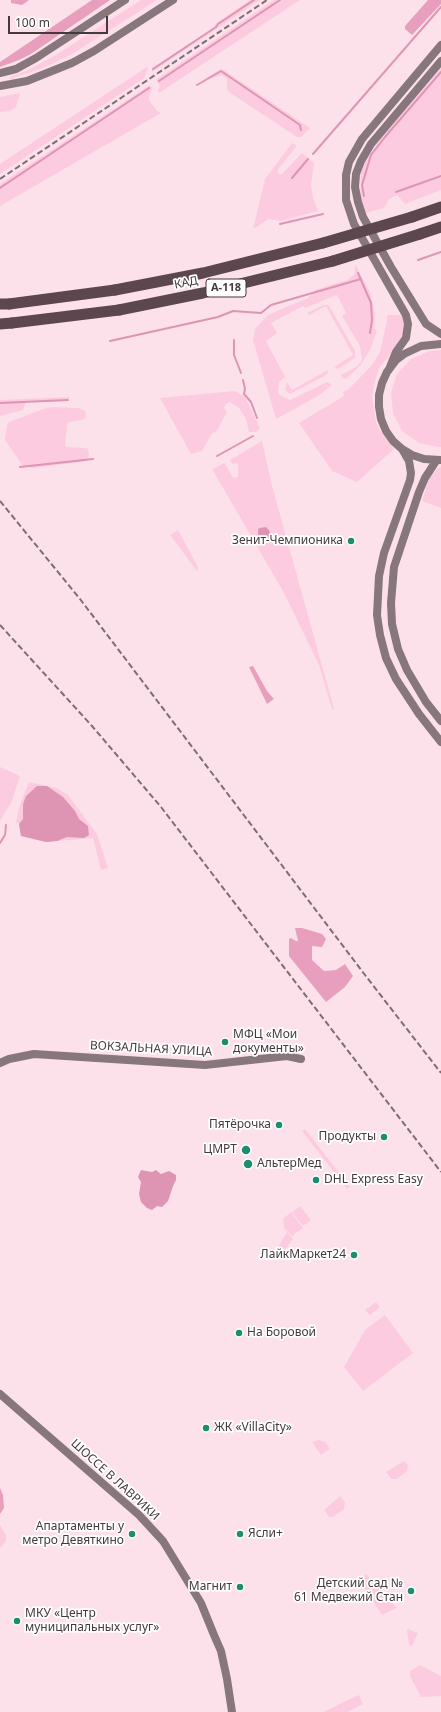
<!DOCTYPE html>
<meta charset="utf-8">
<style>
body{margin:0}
#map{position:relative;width:441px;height:1712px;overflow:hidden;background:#fce1eb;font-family:"Noto Sans",sans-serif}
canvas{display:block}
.scale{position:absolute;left:8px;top:16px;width:100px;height:18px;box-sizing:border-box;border:2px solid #44393d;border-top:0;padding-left:5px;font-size:12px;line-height:14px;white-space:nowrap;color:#44393d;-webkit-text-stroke:3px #fff;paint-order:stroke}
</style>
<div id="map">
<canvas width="441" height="1712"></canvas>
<div class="scale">100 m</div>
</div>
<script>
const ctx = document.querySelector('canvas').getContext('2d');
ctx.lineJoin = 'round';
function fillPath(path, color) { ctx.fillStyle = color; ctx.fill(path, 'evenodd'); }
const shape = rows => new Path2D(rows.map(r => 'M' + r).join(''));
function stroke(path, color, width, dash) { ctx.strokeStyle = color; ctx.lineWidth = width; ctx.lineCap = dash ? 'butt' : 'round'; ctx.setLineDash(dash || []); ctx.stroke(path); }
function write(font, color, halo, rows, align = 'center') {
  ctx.font = font + ' "Noto Sans",sans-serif'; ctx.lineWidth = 3.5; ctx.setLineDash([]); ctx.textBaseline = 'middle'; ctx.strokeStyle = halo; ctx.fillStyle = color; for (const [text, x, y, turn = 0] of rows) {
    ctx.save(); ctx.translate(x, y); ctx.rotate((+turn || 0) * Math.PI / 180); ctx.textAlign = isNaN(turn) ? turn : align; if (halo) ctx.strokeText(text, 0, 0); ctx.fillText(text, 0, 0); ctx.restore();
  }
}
const green = shape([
 [141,0,157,0,72,54,43,68,10,79,10,77,26,71,56,55],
 [250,0,260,0,152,72,152,68,215,27,215,24],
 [274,0,300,0,159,93,158,90,160,86,157,82,157,79],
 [147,67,148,69,144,78,0,174,0,164],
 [441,68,441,190,405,204,397,195,389,199,384,208,366,213,360,197,361,172,366,160,383,135],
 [221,69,225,71,310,128,301,137,297,137,229,92,227,89,227,79,222,75,210,79,206,78],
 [150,85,152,88,149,96,149,100,157,111,161,113,0,206,0,184],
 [20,93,16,107,10,111,0,112,0,97],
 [292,143,296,145,296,147,278,169,278,172,279,174,282,174,302,153,314,163,311,185,313,198,318,211,280,221,269,219,253,229,265,179],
 [355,264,371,294,373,304,375,315,374,328,377,331,370,350,360,366,346,379,342,378,341,375,356,367,361,362,362,358,360,346,342,316,346,313,337,295,305,308,303,306,271,323,277,333,266,341,285,377,279,382,278,393,281,396,290,400,327,382,332,385,318,396,276,419,253,340,255,329,268,315,308,298,315,290,347,280,355,274],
 [324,305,328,305,331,309,355,351,355,358,352,360,338,369,334,367,353,355,326,306,309,315,307,313],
 [387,315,402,315,404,320,404,334,399,344,379,368,375,381,372,397,376,422,381,432,394,449,357,482,332,471,299,423,344,396,343,392,349,389,372,365,380,352,387,321],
 [441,350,441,447,438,447,419,443,402,431,393,413,391,393,397,374,411,359,430,351],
 [328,370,327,374,324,376,290,394,285,390,287,382,292,390],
 [235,391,245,397,260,428,256,432,249,432,246,419,239,408,230,402,226,404,224,408,227,412,216,432,212,433,202,451,191,454,160,398],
 [70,397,68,400,26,401,23,410,0,416,0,400],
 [52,407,79,408,85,411,86,417,82,420,69,422,67,424,65,445,67,447,85,448,88,449,89,454,88,459,82,462,32,468,23,466,5,440,7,425,9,422,43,409],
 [262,441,271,482,334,709,332,709,319,665,284,593,212,469,225,463,233,478,238,477,238,463,232,464,230,460],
 [441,467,441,508,422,501,429,479,436,470],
 [178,530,198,567,197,571,170,535],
 [0,767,20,776,12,801,0,821],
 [29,782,57,788,68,795,97,834,108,868,101,870,93,838,46,842,21,836,19,824,16,822,20,804],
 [305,1129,350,1187,347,1189,302,1131],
 [300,1206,311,1220,303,1226,292,1212],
 [291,1212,303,1228,292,1236,284,1228,283,1219],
 [287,1232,293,1239,284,1251,279,1245],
 [376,1302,380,1307,370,1315,365,1310],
 [385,1315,413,1353,363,1391,344,1367,365,1330],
 [319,1440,325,1442,330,1449,321,1455,312,1442],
 [404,1461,408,1465,407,1471,397,1479,391,1479,386,1472],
 [340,1496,345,1502,344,1509,333,1517,329,1517,324,1510],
 [0,1525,6,1535,6,1541,0,1548],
 [366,1574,397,1608,382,1615,359,1580],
 [408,1629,418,1633,412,1646,409,1645,407,1630],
 [420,1665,441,1676,441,1696,421,1697,410,1676,410,1671],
 [359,1695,363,1704,347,1712,323,1712]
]);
const forest = shape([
 [11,0,29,0,22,5,11,3],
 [92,0,110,0,31,54,19,60,0,67,0,62],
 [428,0,441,0,441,4,412,35,405,29,405,26],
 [253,666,267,691,274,699,267,704,249,667],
 [295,928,302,928,322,934,326,939,322,947,312,946,312,960,324,971,336,970,345,964,353,976,345,987,326,1002,289,956,289,939,291,938,296,941,298,941],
 [0,1488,3,1495,4,1508,0,1514]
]);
const water = shape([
 [266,527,269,530,271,537,268,541,261,542,258,539,258,530,259,528],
 [37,786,47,786,63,797,75,811,79,819,88,826,89,835,84,838,67,837,57,841,46,842,21,836,19,824,23,819,23,804,26,796],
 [141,1170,152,1172,156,1170,161,1174,169,1171,176,1175,176,1180,173,1186,168,1201,162,1207,157,1206,152,1210,147,1208,141,1202,139,1194,141,1182,138,1177]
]);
const stream = shape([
 [153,69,216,27,218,24,254,0],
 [159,81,280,0],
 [197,85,221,71,300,125,301,130],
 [313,154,441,7],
 [292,178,308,159],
 [0,188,149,88],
 [396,192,441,176],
 [364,196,362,185,371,155,385,137,441,72],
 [280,224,323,214],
 [418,260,441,252],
 [358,273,371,303,372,320,370,333],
 [234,340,234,355,241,373],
 [110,341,218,317,233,311,261,313,271,305,361,279],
 [243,380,245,389,244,394,251,402,257,418],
 [0,403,68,400],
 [217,456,253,436],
 [20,467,93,459],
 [0,843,5,835,6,825]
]);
const secondary = shape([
 [441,61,371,144,361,161,356,174,355,187,358,202,363,217,391,267,426,324,441,334],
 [0,73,16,69,36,58,125,0],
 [0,86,27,81,72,63,94,51,173,0],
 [390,367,396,352,406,338,408,324,406,315,354,224,346,200,346,175,349,162,362,139,441,45],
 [402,449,409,461,411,473,410,480,384,553,379,576,377,615,380,635,386,658,396,679,419,714,441,742],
 [440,460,424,459,412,455,402,449,393,441,386,431,381,419,379,407,379,395,382,383,387,372,396,360,404,354,421,346,441,344],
 [436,461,425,478,419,492,394,567,391,603,392,624,398,649,407,670,426,702,441,721],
 [0,1063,9,1059,34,1054,205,1065,287,1056,301,1059],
 [0,1394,139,1515,163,1541,201,1603,214,1635,221,1651,227,1679,232,1712]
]);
const highway = shape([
 [412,217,441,207],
 [420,234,441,227],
 [115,290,203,273,323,243],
 [0,304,9,304],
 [119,310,203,293,333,261],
 [0,324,12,323]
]);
const rail = shape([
 [0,179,267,0],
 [0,501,80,599,365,975,441,1073],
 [0,625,92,726,161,807,441,1172]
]);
const highwayBridge = shape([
 [323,243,412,217],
 [333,261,420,234],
 [9,304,115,290],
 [12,323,119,310]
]);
const markers = [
 [351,541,4,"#1c8e6f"],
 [225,1042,4,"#1c8e6f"],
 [279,1125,4,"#1c8e6f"],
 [384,1137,4,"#1c8e6f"],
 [246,1150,5,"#1c8e6f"],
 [248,1164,5,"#1c8e6f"],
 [316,1180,4,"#1c8e6f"],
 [354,1255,4,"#1c8e6f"],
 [239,1333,4,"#1c8e6f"],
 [206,1428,4,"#1c8e6f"],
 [132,1534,4,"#1c8e6f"],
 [240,1534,4,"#1c8e6f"],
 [240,1587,4,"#1c8e6f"],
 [411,1591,4,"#1c8e6f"],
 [17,1621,4,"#1c8e6f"]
];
const shields = [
 [226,288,40]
];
const shieldNames = [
 ["А-118",226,288]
];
const streetNames = [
 ["КАД",186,283,-11],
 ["ВОКЗАЛЬНАЯ УЛИЦА",151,1049,3],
 ["ШОССЕ В ЛАВРИКИ",115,1480,42]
];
const poiNames = [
 ["Зенит-Чемпионика",343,541],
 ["МФЦ «Мои",233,1035,"left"],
 ["документы»",233,1049,"left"],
 ["Пятёрочка",271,1125],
 ["Продукты",376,1137],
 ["ЦМРТ",237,1150],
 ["АльтерМед",257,1164,"left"],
 ["DHL Express Easy",324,1180,"left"],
 ["ЛайкМаркет24",346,1255],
 ["На Боровой",247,1333,"left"],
 ["ЖК «VillaCity»",214,1428,"left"],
 ["Апартаменты у",124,1527],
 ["метро Девяткино",124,1541],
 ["Ясли+",248,1534,"left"],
 ["Детский сад №",403,1584],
 ["61 Медвежий Стан",403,1598],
 ["Магнит",232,1587],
 ["МКУ «Центр",25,1614,"left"],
 ["муниципальных услуг»",25,1628,"left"]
];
fillPath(green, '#fdcbdf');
fillPath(forest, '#e79fbd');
fillPath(water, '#dd95b3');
stroke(stream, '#dd95b3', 2);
stroke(secondary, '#87777d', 8);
stroke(highway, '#5c474f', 11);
stroke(rail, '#7e6e74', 2, [6, 3]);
stroke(highwayBridge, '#5c474f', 11);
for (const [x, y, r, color] of markers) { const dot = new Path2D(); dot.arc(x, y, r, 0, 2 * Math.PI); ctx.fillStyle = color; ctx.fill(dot); stroke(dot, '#fff', 1.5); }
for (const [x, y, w] of shields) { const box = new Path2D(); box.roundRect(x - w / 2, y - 9, w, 18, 3); ctx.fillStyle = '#fff'; ctx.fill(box); stroke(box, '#44393d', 1); }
write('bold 11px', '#44393d', null, shieldNames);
write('12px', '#44393d', '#fff', streetNames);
write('12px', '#44393d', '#fff', poiNames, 'right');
</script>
